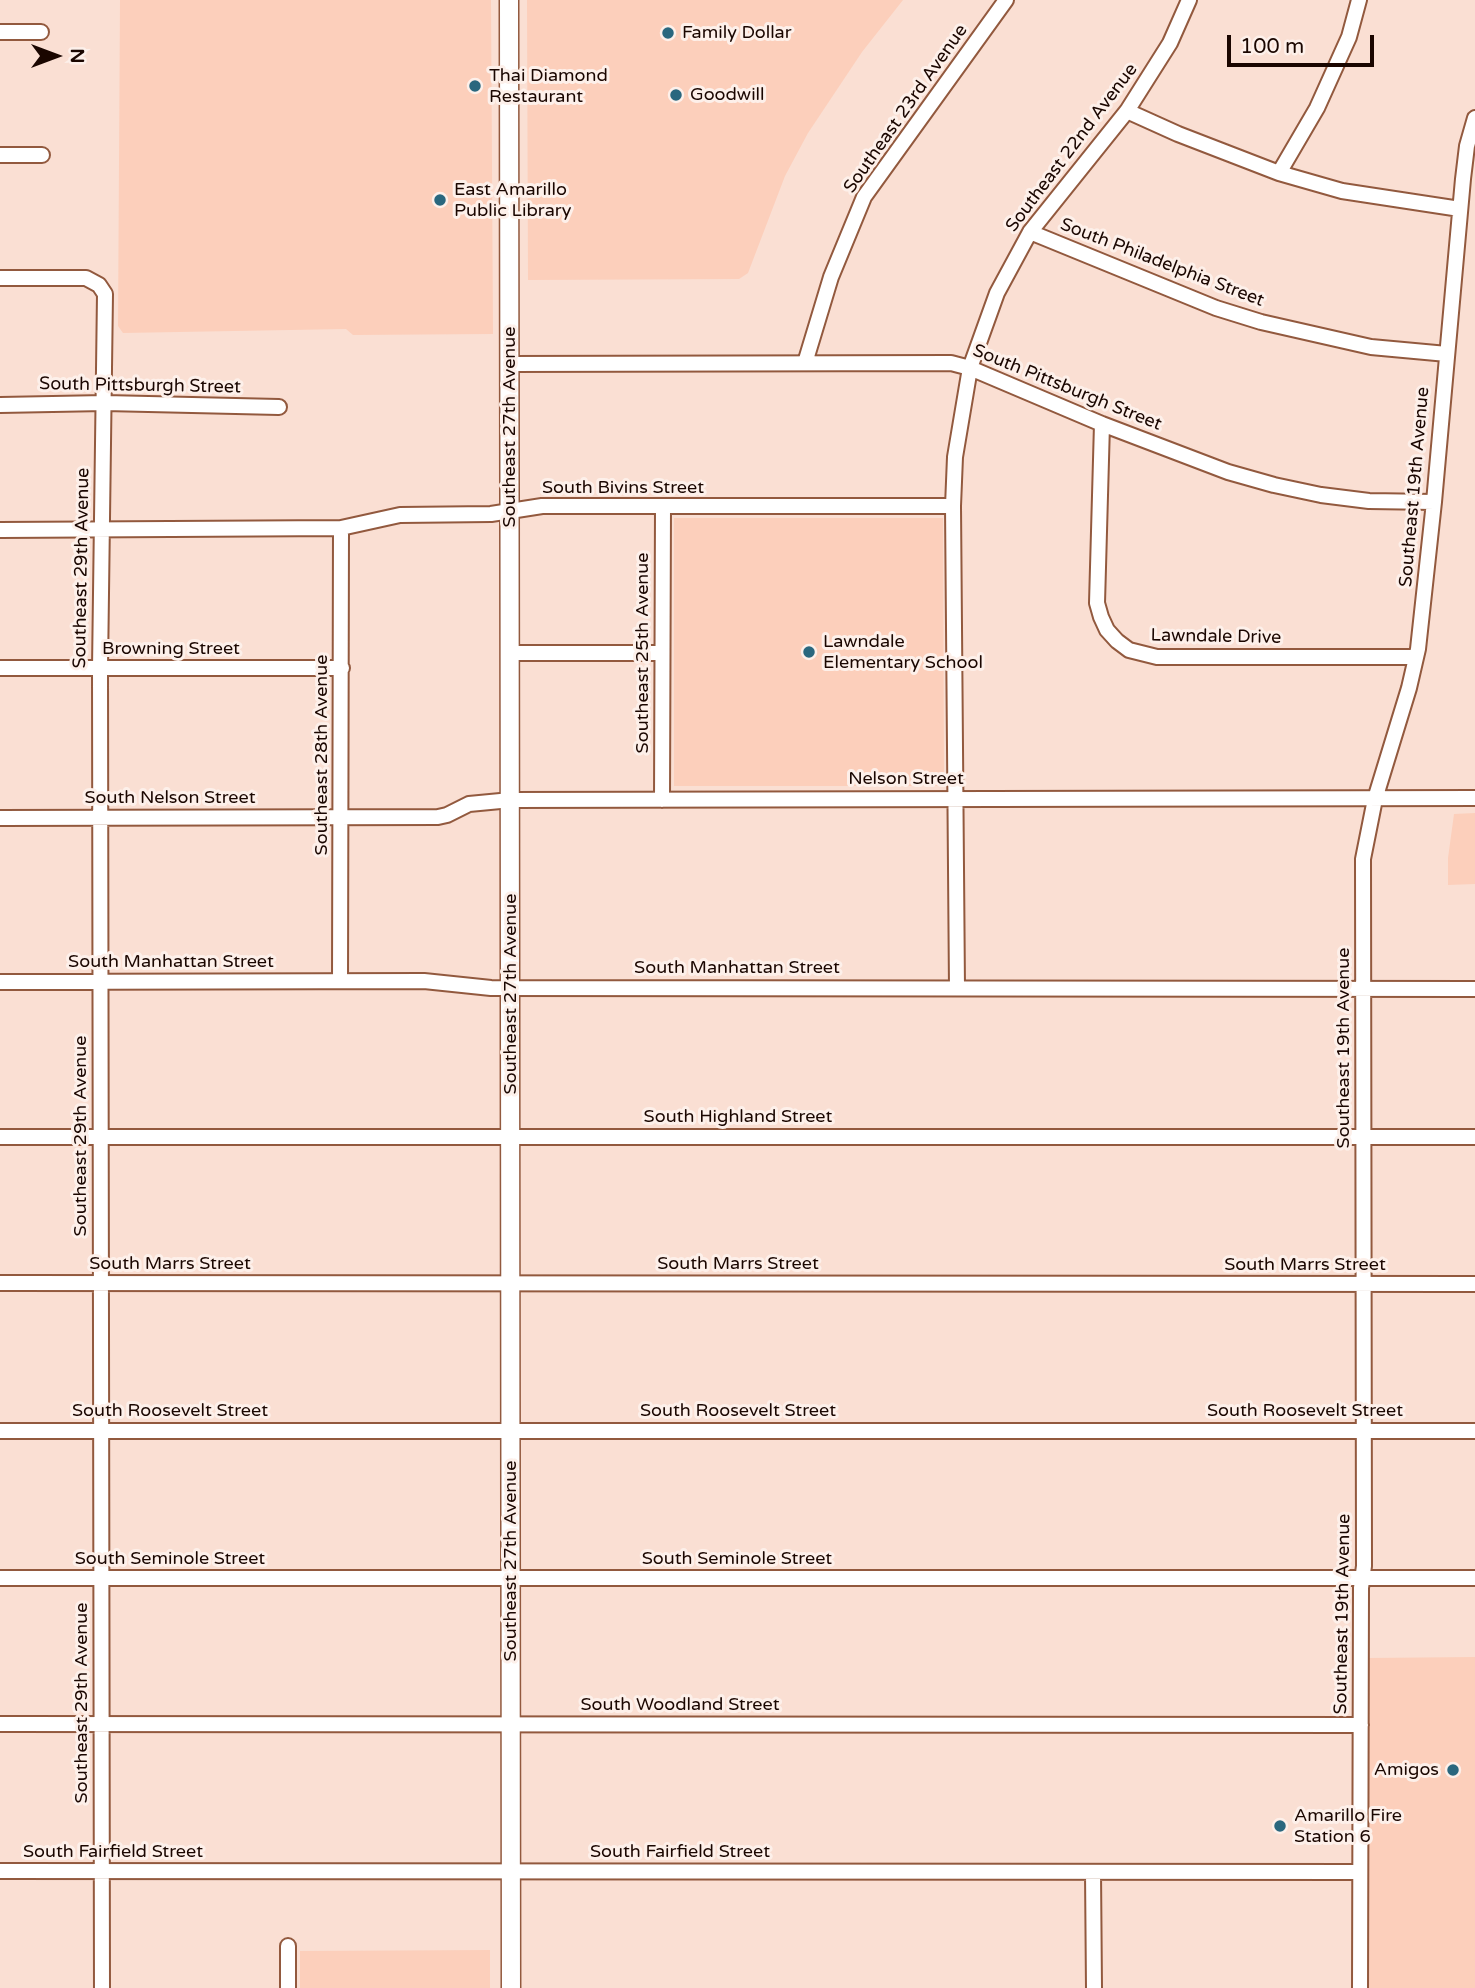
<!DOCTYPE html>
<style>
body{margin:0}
#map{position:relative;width:1475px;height:1988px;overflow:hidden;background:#fadfd3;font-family:"Varela Round",sans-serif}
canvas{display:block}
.north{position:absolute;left:21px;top:21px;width:70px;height:70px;-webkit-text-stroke:5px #fdf0ea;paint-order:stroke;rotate:90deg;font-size:19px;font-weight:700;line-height:28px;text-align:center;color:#1a0600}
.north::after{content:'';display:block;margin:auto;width:24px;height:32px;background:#1a0600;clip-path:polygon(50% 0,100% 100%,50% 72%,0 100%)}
.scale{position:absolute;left:1227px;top:35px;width:147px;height:32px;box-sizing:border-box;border:4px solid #1a0600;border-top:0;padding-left:9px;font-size:21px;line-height:24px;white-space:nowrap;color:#1a0600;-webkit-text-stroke:5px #fdf0ea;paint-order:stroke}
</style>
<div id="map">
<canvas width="1475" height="1988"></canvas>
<div class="north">N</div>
<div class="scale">100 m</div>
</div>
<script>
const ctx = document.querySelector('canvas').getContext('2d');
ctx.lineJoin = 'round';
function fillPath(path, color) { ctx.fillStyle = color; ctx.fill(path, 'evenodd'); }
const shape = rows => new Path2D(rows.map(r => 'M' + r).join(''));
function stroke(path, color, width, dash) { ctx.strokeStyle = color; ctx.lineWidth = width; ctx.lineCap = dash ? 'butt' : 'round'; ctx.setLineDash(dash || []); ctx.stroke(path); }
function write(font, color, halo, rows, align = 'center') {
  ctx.font = font + ' "Varela Round",sans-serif'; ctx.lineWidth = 6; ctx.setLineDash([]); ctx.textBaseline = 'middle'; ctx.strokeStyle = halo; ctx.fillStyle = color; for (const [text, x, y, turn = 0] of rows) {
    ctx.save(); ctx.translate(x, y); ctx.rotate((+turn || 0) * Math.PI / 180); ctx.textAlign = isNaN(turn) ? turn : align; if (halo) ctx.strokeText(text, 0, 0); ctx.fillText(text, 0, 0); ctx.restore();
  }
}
const built = shape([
 [120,0,491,0,493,334,353,335,346,329,123,333,118,326],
 [527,0,903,0,862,52,808,133,785,176,748,273,739,279,528,280],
 [674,518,943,518,944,786,674,786],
 [1475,813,1475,884,1448,885,1448,858,1454,814],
 [1475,1657,1475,1988,1368,1988,1368,1658],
 [490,1950,490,1988,300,1988,300,1951]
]);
const minor = shape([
 [0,32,41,32],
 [1127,111,1178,134,1279,173,1342,191,1460,209],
 [0,155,42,155],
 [1279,173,1317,108,1349,37,1359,0],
 [1030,232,1216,308,1261,322,1371,347,1447,354],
 [0,278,86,278,99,285,105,294,100,668,102,1988],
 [805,363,831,277,864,197,1006,0],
 [510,364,951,363,970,368,1102,424,1228,472,1274,485,1321,495,1369,501,1434,502],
 [0,405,105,403,279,407],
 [1102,424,1097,603,1101,617,1107,630,1117,641,1129,650,1157,657,1416,657],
 [0,530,341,528,400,515,491,514,542,506,953,506],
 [511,653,662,653],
 [0,668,342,668],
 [662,800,663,507],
 [0,818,438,817,447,815,469,804,511,800,1475,798],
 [340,981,341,528],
 [0,982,424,981,491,988,1475,989],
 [957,988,953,506,955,457,970,368,997,293,1030,232,1127,111,1170,43,1189,0],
 [0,1137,1475,1137],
 [0,1283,1475,1284],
 [0,1431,1475,1431],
 [0,1578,1475,1578],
 [0,1724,1361,1725],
 [0,1871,1360,1872],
 [1093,1872,1094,1988],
 [288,1946,288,1988],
 [1360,1988,1361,1588,1364,1566,1363,859,1375,799,1409,688,1418,649,1434,502,1463,179,1467,146,1475,118]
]);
const major = shape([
 [509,0,511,1988]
]);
const markers = [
 [668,33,7,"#2a677e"],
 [475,86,7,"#2a677e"],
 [676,95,7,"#2a677e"],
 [440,200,7,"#2a677e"],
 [809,652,7,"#2a677e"],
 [1453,1770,7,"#2a677e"],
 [1280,1826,7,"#2a677e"]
];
const poiNames = [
 ["Family Dollar",682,33],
 ["Thai Diamond",489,76],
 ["Restaurant",489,97],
 ["Goodwill",690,95],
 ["East Amarillo",454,190],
 ["Public Library",454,211],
 ["Lawndale",823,642],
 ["Elementary School",823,663],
 ["Amigos",1439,1770,"right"],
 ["Amarillo Fire",1294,1816],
 ["Station 6",1294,1837]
];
const streetNames = [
 ["Southeast 23rd Avenue",906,109,-55],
 ["Southeast 22nd Avenue",1072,148,-53],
 ["South Philadelphia Street",1162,263,21],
 ["South Pittsburgh Street",140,386,1],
 ["South Pittsburgh Street",1067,388,22],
 ["Southeast 27th Avenue",510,427,-90],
 ["Southeast 19th Avenue",1415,487,-85],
 ["South Bivins Street",623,488],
 ["Southeast 29th Avenue",82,568,-89],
 ["Lawndale Drive",1216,637,1],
 ["Browning Street",171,649],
 ["Southeast 25th Avenue",643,653,-90],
 ["Southeast 28th Avenue",322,755,-90],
 ["Nelson Street",906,779],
 ["South Nelson Street",170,798],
 ["South Manhattan Street",171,962],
 ["South Manhattan Street",737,968],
 ["Southeast 27th Avenue",511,994,-90],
 ["Southeast 19th Avenue",1344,1048,-90],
 ["South Highland Street",738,1117],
 ["Southeast 29th Avenue",81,1136,-90],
 ["South Marrs Street",170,1264],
 ["South Marrs Street",738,1264],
 ["South Marrs Street",1305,1265],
 ["South Roosevelt Street",170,1411],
 ["South Roosevelt Street",738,1411],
 ["South Roosevelt Street",1305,1411],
 ["South Seminole Street",170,1559],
 ["South Seminole Street",737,1559],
 ["Southeast 27th Avenue",511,1561,-90],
 ["Southeast 19th Avenue",1343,1614,-89],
 ["Southeast 29th Avenue",82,1703,-90],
 ["South Woodland Street",680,1705],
 ["South Fairfield Street",113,1852],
 ["South Fairfield Street",680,1852]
];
fillPath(built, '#fccfbb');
stroke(minor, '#92593e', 18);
stroke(major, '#92593e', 21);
stroke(minor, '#fff', 14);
stroke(major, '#fff', 18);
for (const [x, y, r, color] of markers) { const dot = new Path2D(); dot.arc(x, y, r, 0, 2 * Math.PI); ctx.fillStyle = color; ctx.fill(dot); stroke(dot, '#fdf0ea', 2.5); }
write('18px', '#1a0600', '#fdf0ea', poiNames, 'left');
write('18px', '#1a0600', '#fdf0ea', streetNames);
</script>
